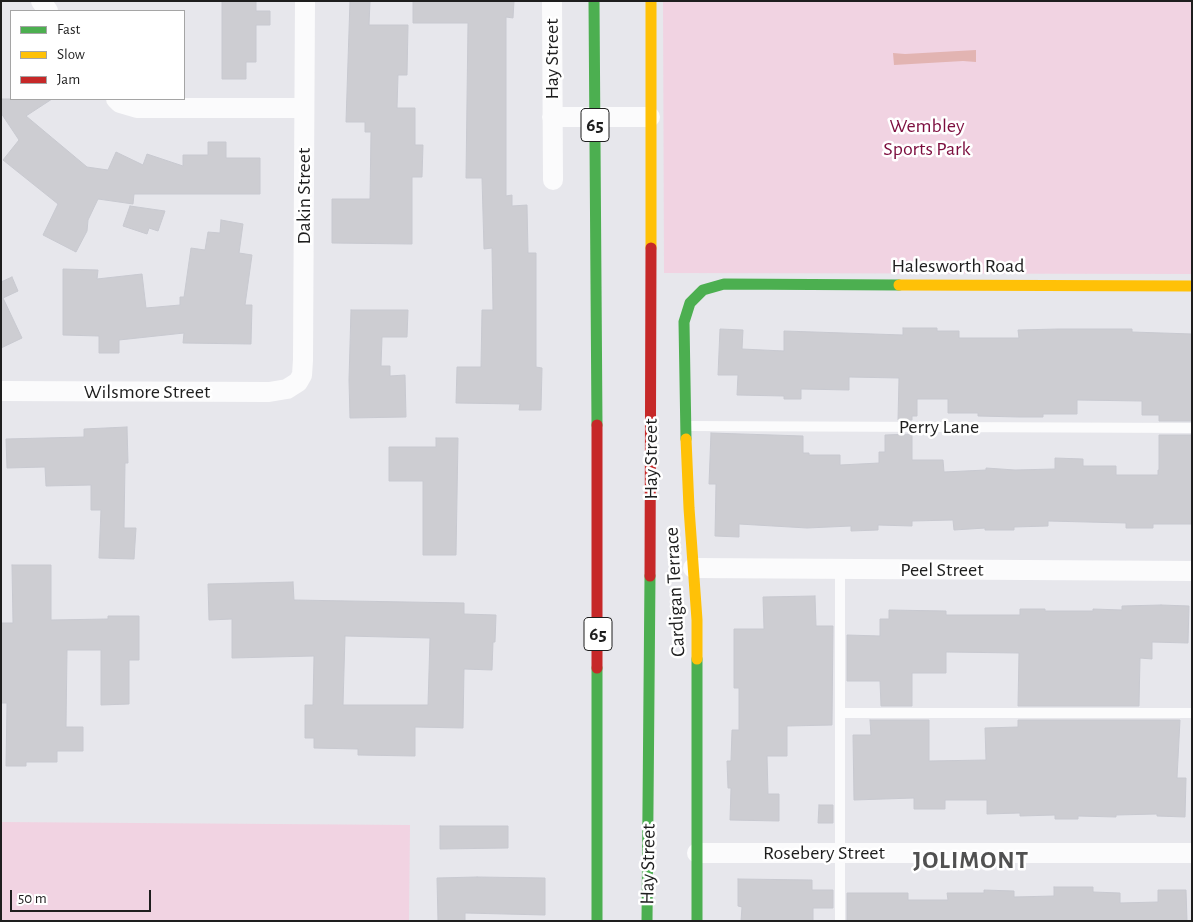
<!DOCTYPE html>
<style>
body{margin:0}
#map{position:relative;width:1193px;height:922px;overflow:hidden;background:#e7e7ec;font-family:"Alegreya Sans",sans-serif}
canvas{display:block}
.frame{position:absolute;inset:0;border:2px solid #1e1e1e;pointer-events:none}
.legend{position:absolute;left:10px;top:10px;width:175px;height:90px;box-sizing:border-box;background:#fff;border:1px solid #a5a5a5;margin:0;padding:6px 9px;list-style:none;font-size:15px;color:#1e1e1e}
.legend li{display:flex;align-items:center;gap:10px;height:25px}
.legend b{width:25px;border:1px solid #a5a5a5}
.scale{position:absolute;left:10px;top:890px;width:141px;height:22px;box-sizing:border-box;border:2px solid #1e1e1e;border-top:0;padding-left:6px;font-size:15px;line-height:18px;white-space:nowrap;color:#1e1e1e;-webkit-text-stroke:4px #fff;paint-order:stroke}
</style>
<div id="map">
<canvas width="1193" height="922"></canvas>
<div class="frame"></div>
<ul class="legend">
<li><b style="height:6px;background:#4caf50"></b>Fast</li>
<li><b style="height:6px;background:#ffc107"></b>Slow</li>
<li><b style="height:6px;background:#c62828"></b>Jam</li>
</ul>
<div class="scale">50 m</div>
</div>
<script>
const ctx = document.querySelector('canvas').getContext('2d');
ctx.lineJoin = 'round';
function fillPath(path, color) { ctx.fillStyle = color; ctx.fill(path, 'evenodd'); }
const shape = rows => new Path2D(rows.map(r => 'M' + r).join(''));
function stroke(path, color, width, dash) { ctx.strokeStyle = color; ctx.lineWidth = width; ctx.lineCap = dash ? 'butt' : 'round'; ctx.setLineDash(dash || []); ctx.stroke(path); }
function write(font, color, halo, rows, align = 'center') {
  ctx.font = font + ' "Alegreya Sans",sans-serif'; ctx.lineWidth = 5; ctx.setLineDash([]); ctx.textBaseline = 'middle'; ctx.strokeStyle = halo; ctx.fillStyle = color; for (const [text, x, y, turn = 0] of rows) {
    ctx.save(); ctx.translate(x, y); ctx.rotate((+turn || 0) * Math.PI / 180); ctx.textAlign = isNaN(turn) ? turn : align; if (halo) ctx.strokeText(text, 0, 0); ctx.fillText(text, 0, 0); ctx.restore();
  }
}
const park = shape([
 [663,1,1192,1,1192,274,664,273],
 [1,822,410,825,409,921,1,921]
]);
const pitch = shape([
 [976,50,976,62,963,61,894,65,893,53,905,54]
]);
const building = shape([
 [222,1,256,1,256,11,270,11,270,25,256,25,256,62,246,62,246,79,222,79,222,1],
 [350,1,370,1,369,25,408,25,407,75,398,75,397,108,415,108,415,145,423,145,422,177,412,177,412,244,332,243,332,199,370,199,371,132,365,132,365,122,346,122,350,1],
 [413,1,514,1,513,18,506,17,506,196,512,195,512,206,527,205,528,253,536,253,536,367,542,368,541,410,519,410,520,404,456,403,457,367,481,367,482,310,493,310,492,248,484,249,482,178,466,178,468,23,413,23,413,1],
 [1,99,52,99,26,116,87,167,108,170,116,152,143,165,147,154,183,166,183,155,208,155,208,142,226,142,226,158,260,158,260,194,134,194,133,204,98,199,88,220,87,231,76,252,43,235,58,204,3,160,19,140,1,113,1,99],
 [130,206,165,211,158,231,149,228,147,234,123,226,130,206],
 [221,220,243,224,239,253,252,255,245,305,252,305,251,344,183,343,184,333,119,340,119,353,99,353,99,336,63,335,63,269,98,270,97,279,142,274,146,308,180,305,180,297,184,297,191,248,205,250,208,232,220,233,221,220],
 [12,277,18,291,3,298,22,338,1,348,1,282,12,277],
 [351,310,408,310,407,337,382,337,381,366,390,366,390,376,405,375,406,417,350,418,349,380,351,310],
 [903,328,937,328,937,331,959,331,959,338,1019,338,1018,330,1058,329,1132,329,1132,332,1192,334,1192,421,1159,421,1159,415,1142,415,1142,401,1077,400,1077,414,1043,414,1043,417,1019,417,978,416,978,413,948,413,948,399,917,399,917,416,912,416,912,420,898,420,899,378,849,377,849,390,801,389,801,399,784,399,784,396,737,395,738,375,718,375,720,329,743,330,742,349,784,351,784,331,903,335,903,328],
 [127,427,128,463,125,463,124,528,136,528,134,559,99,558,101,510,91,510,91,485,46,486,45,467,7,468,6,439,84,437,84,429,127,427],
 [711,433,803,436,803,453,809,453,809,455,840,455,840,465,879,463,879,452,885,452,885,435,912,434,912,460,943,460,944,472,986,470,986,468,1015,470,1055,469,1055,458,1083,459,1083,466,1116,466,1116,475,1158,475,1158,470,1159,470,1159,435,1192,435,1192,524,1153,524,1153,528,1126,528,1126,523,1048,521,1048,526,1014,527,1014,530,985,530,985,528,954,530,953,520,912,521,912,526,878,525,878,530,851,531,851,526,807,528,739,524,739,537,715,536,716,484,709,484,711,433],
 [436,438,458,438,456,555,423,555,423,481,389,481,389,447,436,447,436,438],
 [12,565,51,565,51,620,108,619,108,616,139,616,139,660,129,660,129,704,101,705,101,650,67,650,66,727,83,727,83,751,57,751,57,762,26,762,26,766,6,766,7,703,1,703,1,623,13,623,12,565],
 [293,582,294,600,464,603,464,614,496,615,495,642,493,642,492,670,464,669,463,728,415,727,415,756,358,755,358,749,314,748,314,738,305,738,305,705,313,705,314,656,232,658,232,619,209,620,208,584,293,582],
 [345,636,430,638,428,705,343,705,345,636],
 [815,596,816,626,833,626,832,725,787,726,787,756,767,756,768,794,779,794,779,821,730,820,731,788,728,788,727,761,731,761,732,730,739,730,739,688,734,688,734,629,764,629,763,597,815,596],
 [1161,605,1189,606,1188,643,1152,642,1152,659,1140,658,1139,706,1018,706,1019,653,946,652,946,673,912,673,912,706,881,706,880,681,847,681,847,635,880,636,880,619,889,619,889,610,946,611,946,615,1020,615,1020,609,1045,609,1045,611,1093,611,1093,609,1122,610,1122,606,1161,605],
 [870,720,929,720,929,761,986,760,985,728,1018,727,1018,720,1180,720,1177,778,1186,778,1185,817,1157,816,1157,814,1116,815,1116,817,1078,816,1078,819,1055,819,1055,815,1020,816,1020,813,987,814,987,800,945,800,945,809,914,809,914,798,854,800,853,735,871,735,870,720],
 [819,805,833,805,833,823,818,823,819,805],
 [440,826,508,826,508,848,440,849,440,826],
 [477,877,545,878,545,915,465,913,465,921,438,921,437,878,477,877],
 [738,879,812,880,812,890,833,890,833,908,813,908,813,921,741,921,742,907,738,906,738,879],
 [1054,887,1093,887,1093,892,1120,893,1120,903,1158,902,1158,890,1186,890,1187,921,847,921,847,893,908,893,908,900,948,900,947,893,984,893,984,890,1014,891,1014,897,1054,896,1054,887]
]);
const lane = shape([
 [687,426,1192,428],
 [840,713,1192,713],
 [840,921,840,569]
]);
const street = shape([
 [41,1,48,11],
 [552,1,553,180],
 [116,99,120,103,137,108,304,108],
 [552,117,650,117],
 [1,391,269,392,287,389,298,382,302,375,303,360,305,1],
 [693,568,1192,571],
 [697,853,1192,853]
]);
const fast = shape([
 [594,1,597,425],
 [686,439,684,322,690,303,703,290,724,284,899,285],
 [697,659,697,921],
 [597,668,597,921],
 [647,921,650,576]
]);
const slow = shape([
 [651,248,651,1],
 [899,285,1192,286],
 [686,439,689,508,697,620,697,659]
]);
const jam = shape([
 [597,425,597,668],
 [650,576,651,248]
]);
const shields = [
 [595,125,28],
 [598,634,28]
];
const shieldNames = [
 ["65",595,125],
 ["65",598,634]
];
const streetNames = [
 ["Hay Street",552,59,-90],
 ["Dakin Street",304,196,-90],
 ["Halesworth Road",958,266],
 ["Wilsmore Street",147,392],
 ["Perry Lane",939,427],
 ["Hay Street",651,459,-90],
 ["Peel Street",942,570],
 ["Cardigan Terrace",675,592,-93],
 ["Rosebery Street",824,853],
 ["Hay Street",648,864,-89]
];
const parkNames = [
 ["Wembley",927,126],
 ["Sports Park",927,149]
];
const districtNames = [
 ["JOLIMONT",971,860]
];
fillPath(park, '#f1d3e2');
fillPath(pitch, '#e2b4b2');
fillPath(building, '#cdcdd2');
stroke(building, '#c8c9d0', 1);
stroke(lane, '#fbfbfc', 10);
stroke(street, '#fbfbfc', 20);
stroke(fast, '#4caf50', 11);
stroke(slow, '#ffc107', 11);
stroke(jam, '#c62828', 11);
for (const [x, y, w] of shields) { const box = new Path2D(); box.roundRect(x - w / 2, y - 16.5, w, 33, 4); ctx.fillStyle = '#fff'; ctx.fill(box); stroke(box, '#1e1e1e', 1); }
write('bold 19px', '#1e1e1e', null, shieldNames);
write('20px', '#1e1e1e', '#fff', streetNames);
write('20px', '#7c0d3e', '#fff', parkNames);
ctx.letterSpacing = '1px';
write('bold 25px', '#515151', '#fff', districtNames);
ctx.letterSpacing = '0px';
</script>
